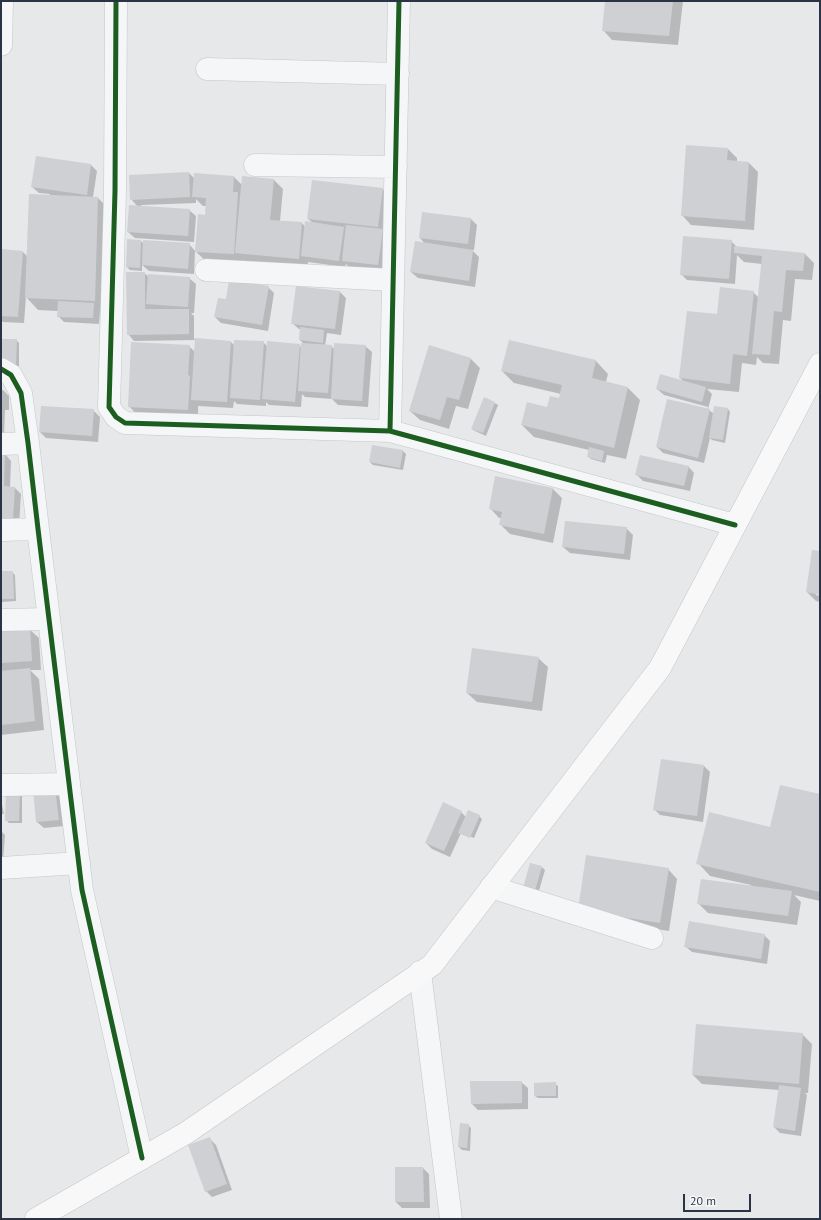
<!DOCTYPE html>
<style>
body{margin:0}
#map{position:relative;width:821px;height:1220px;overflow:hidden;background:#e6e8ea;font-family:"PT Sans",sans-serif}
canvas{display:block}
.frame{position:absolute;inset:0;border:2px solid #2b3445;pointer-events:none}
.scale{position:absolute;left:683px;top:1194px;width:68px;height:18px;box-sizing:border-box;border:2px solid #2b3445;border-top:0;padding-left:5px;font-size:12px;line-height:14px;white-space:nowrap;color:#2b3445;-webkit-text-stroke:3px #f4f6f9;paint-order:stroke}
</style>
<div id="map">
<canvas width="821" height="1220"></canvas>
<div class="frame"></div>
<div class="scale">20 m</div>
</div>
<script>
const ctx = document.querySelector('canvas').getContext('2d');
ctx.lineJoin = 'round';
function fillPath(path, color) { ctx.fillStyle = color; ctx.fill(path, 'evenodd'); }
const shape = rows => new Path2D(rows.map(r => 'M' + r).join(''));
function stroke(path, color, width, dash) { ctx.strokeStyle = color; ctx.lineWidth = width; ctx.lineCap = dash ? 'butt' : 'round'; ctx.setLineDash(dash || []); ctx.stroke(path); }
const shadow = shape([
 [606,1,683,1,678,45,612,40,603,30],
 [728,149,737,158,737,162,749,163,758,172,754,230,691,225,682,215],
 [91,165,97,171,93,197,98,198,110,210,107,312,100,312,99,324,64,322,58,316,58,311,38,310,26,297,24,323,3,322,1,320,1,281,23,252,27,256,49,196,50,194,39,193,32,187],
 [189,173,195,179,234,177,242,185,274,180,283,189,280,221,302,223,306,228,313,223,308,219,382,189,392,198,384,271,349,267,346,264,345,267,308,262,308,268,246,262,244,260,244,263,206,261,195,251,194,274,149,271,142,265,142,271,130,270,127,267,141,241,144,244,189,244,196,252,206,216,207,206,203,206,196,199,196,203,141,205,141,207,189,210,196,216,194,242,135,238,128,232,138,207,131,199],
 [423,213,471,219,477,225,474,250,472,250,479,257,475,287,418,278,411,272,425,244,420,238],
 [731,241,737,247,805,254,814,263,812,280,795,279,791,321,783,320,779,364,763,363,757,357,756,365,742,363,739,392,707,389,712,394,708,409,714,414,728,409,730,412,725,443,712,440,710,438,704,463,663,453,657,447,707,409,708,407,664,395,657,389,684,382,680,378,718,315,753,292,759,298,762,264,744,262,737,255,735,284,687,280,681,274],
 [144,273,149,277,189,278,196,284,194,313,191,313,194,316,194,339,231,342,234,345,263,342,267,346,299,345,302,348,304,344,300,340,301,330,299,329,292,323,340,292,346,298,341,335,327,333,325,346,331,346,335,350,365,346,372,352,368,407,338,405,332,399,305,397,302,394,301,407,269,405,266,402,266,406,237,404,234,401,233,408,198,406,198,419,138,416,129,406,189,346,195,352,196,340,134,341,128,334],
 [268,287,274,293,268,331,221,323,215,317,227,300],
 [1,340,16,340,19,343,19,366,2,366],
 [429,347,471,359,480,368,468,409,456,406,449,429,420,420,410,411],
 [596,361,608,374,606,382,628,388,640,400,626,459,607,455,605,463,591,459,588,456,589,450,534,437,522,425,559,399,561,394,514,383,502,371],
 [1,390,3,390,9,396,9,410,5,410,4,435,1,435],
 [495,403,498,405,486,436,475,431,472,429],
 [93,410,100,417,98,442,46,438,40,432],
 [373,446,403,451,406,454,403,470,373,465,370,462],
 [1,454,5,454,11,461,10,488,15,488,21,494,19,525,1,524],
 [688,466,694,473,690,491,643,481,636,474],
 [496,477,553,489,562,498,553,543,510,534,501,525,502,518,499,518,490,508],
 [626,528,633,535,630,560,570,553,563,547],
 [820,552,820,594,816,593,816,595,820,596,820,602,816,601,807,592],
 [1,553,2,572,12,572,15,575,16,601,2,602,1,601],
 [29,629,39,638,41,670,30,670,39,679,44,730,1,735,1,631],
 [538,658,548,667,542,711,477,702,467,693],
 [704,766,710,772,703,822,660,815,654,809],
 [55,789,61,796,64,826,44,828,37,822,34,792],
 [7,791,22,794,22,823,9,823,6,820],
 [820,795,820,901,794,895,801,902,797,925,708,913,698,903,750,887,751,885,710,876,698,863,770,828],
 [1,799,4,814,1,814],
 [461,812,466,817,479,816,482,819,474,838,461,833,450,857,432,849,426,843],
 [1,831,5,835,3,861,1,861],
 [542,867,545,870,538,894,527,890],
 [668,869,677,879,669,931,589,919],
 [764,935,770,941,767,964,692,952,685,946],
 [802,1034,812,1044,808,1093,805,1093,807,1095,801,1136,780,1133,774,1127,779,1090,702,1084,693,1075],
 [521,1082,528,1088,528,1109,478,1110,472,1104],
 [555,1084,558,1086,558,1098,538,1098,535,1096],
 [468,1125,471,1128,470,1151,462,1150,459,1147],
 [209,1138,216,1145,232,1190,212,1197,206,1191],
 [396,1168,423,1168,429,1174,430,1208,402,1208,396,1202]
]);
const building = shape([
 [605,1,673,1,669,36,602,31],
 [686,145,728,148,727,160,749,162,745,221,681,216],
 [36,156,91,164,87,195,31,187],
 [189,172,190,197,130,200,129,175],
 [194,173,234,176,233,192,238,192,234,254,195,252,198,214,205,215,206,198,192,197],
 [242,176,274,179,270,220,302,222,299,259,235,253],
 [312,180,383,188,378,227,307,219],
 [29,194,98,197,95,301,25,298],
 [129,205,190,209,188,236,127,232],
 [422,212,471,218,468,244,419,238],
 [305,221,344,227,339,261,301,256],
 [346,225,383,229,378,265,342,261],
 [683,236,732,240,729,279,680,275],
 [127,239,141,240,140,268,126,267],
 [143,240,190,243,188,269,142,265],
 [415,241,473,250,469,281,410,272],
 [734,246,805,253,803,271,786,270,782,312,774,311,770,355,752,354,762,256,734,253],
 [2,249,23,251,18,317,1,316,1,268],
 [126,272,145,272,145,309,189,309,189,334,127,335],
 [148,274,190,277,188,307,146,304],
 [229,280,269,286,262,325,214,317,218,298,226,299],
 [296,286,340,291,335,329,291,324],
 [720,287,754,291,747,356,733,354,730,384,679,378,687,311,717,314],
 [58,301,94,303,93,318,57,317],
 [300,327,324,330,323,343,299,340],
 [195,338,231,341,227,402,191,400],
 [1,339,17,339,16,364,1,363],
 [234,340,264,341,260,400,230,398],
 [509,340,596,360,592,378,628,387,614,448,521,425,527,402,547,407,550,396,559,398,562,385,501,371],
 [267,341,300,344,295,402,262,399],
 [131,342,190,345,188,375,190,376,188,410,128,407],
 [301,343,332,345,328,393,298,391],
 [334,343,366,345,362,401,331,399],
 [429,345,471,358,459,400,447,397,440,420,409,411],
 [660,374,706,387,702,402,656,389],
 [484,397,495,402,483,433,471,429],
 [667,399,710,409,698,458,656,447],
 [41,406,94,409,92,436,39,432],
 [714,406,728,408,723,440,709,438],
 [372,445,403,450,400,468,369,462],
 [589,447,604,451,602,461,587,457],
 [1,453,5,453,4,486,15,487,13,519,1,519],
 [640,455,689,466,684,486,635,475],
 [495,476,553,488,544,534,499,525,502,512,489,509],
 [565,521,627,527,624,554,562,547],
 [812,550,820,551,820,595,806,592],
 [1,571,13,571,14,599,1,599],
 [30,628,32,661,1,663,1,630],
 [472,648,539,657,532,702,466,693],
 [30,668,35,721,1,725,1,671],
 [661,759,704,765,697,816,653,810],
 [780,785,820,794,820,892,696,864,709,812,770,827],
 [55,788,59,820,36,822,33,791],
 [6,790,20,790,19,821,5,821],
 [443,802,462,811,444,851,425,843],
 [468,810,480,815,470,838,458,833],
 [586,855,669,868,660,923,578,910],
 [530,863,542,866,535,891,523,888],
 [701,879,792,891,788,916,697,904],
 [689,921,765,934,761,959,684,947],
 [696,1024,803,1033,799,1084,692,1075],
 [470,1081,522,1081,522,1103,471,1104],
 [556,1082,556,1096,534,1096,534,1083],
 [779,1085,801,1088,795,1131,773,1127],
 [460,1123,469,1124,467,1148,458,1147],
 [210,1137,227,1184,205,1192,188,1145],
 [395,1167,423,1167,424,1202,395,1202]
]);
const minor = shape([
 [116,1,115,191,109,407,116,417,125,423,390,431],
 [399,1,390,431,735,525],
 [1,45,2,1],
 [207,69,398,74],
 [255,165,396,167],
 [206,270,393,280],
 [1,369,11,375,21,393,28,443,38,529,82,890,142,1158],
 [1,444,28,443],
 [1,530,38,529],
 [1,620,48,619],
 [1,785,69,784],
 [1,868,79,863],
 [491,887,652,938],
 [420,972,451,1219]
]);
const secondary = shape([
 [36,1219,186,1133,432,965,660,668,820,364]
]);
const cycleway = shape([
 [116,1,115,191,109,407,116,417,125,423,390,431],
 [399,1,390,431,735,525],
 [1,369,11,375,21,393,28,443,38,529,82,890,142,1158]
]);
fillPath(shadow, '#0003');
fillPath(building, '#ced0d3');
stroke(minor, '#c4c6c8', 23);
stroke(secondary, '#c4c6c8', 23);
stroke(minor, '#f5f6f7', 22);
stroke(secondary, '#f8f8f8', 22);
stroke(cycleway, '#1b5e20', 5);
</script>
